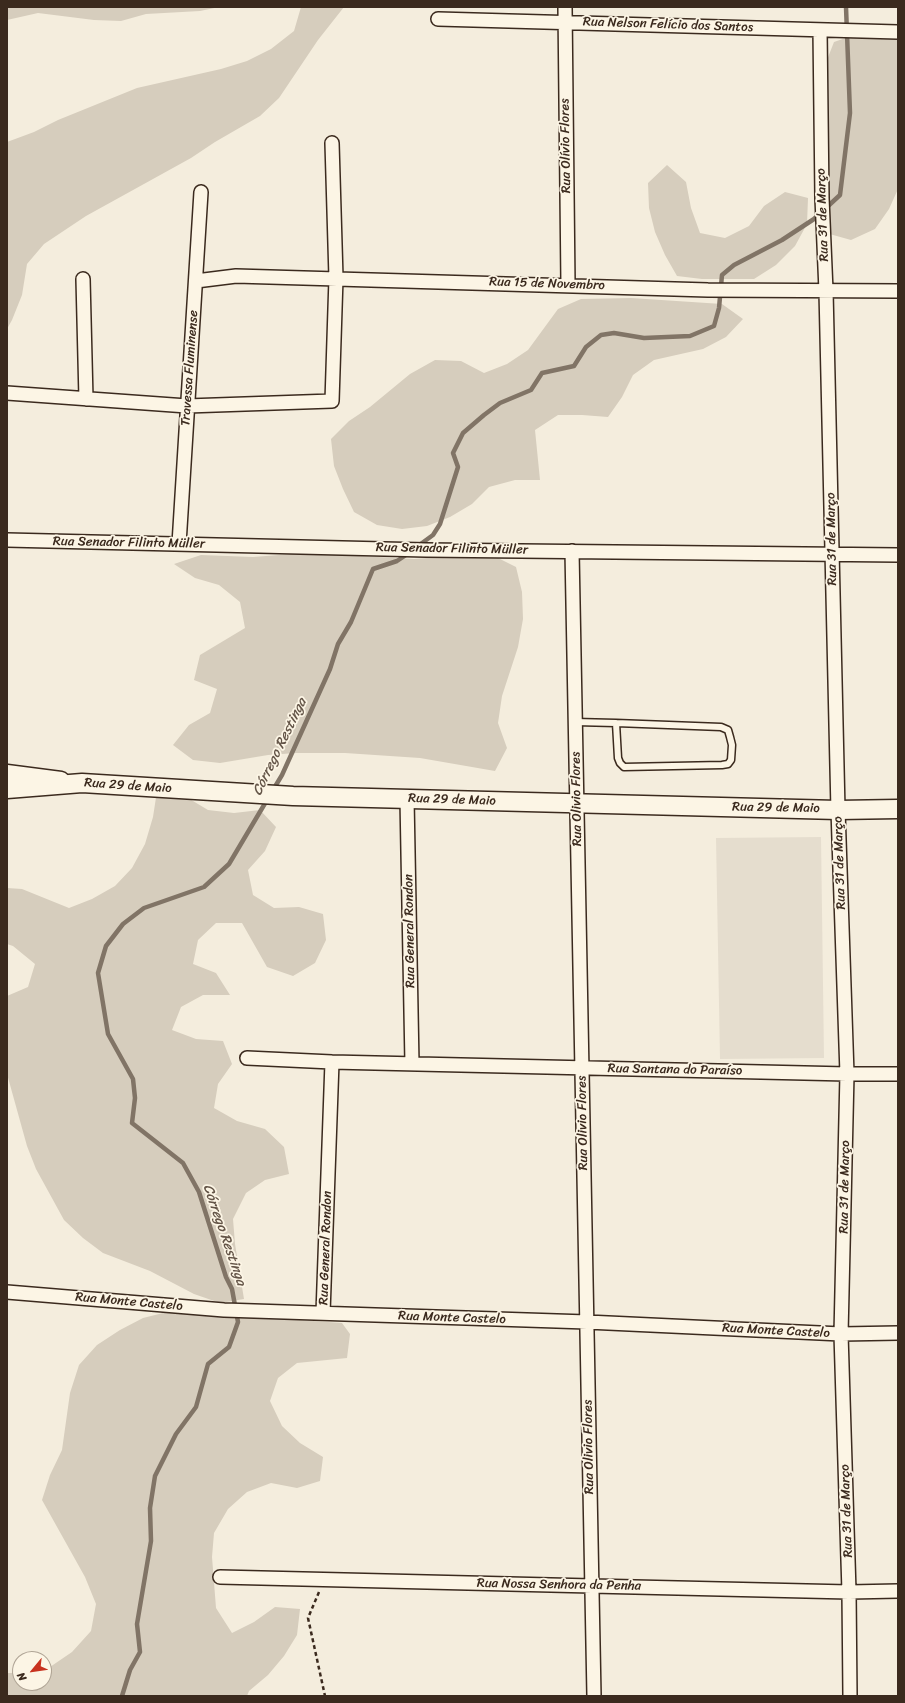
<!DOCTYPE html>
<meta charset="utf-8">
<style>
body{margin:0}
#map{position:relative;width:905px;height:1703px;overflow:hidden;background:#f4eddd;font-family:Sriracha,sans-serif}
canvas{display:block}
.frame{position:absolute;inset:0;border:8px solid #3b2a1e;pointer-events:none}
.north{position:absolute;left:12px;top:1651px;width:40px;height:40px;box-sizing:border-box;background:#fcf5e5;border:1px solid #afa495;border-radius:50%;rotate:241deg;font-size:11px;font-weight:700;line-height:16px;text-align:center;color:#3b2a1e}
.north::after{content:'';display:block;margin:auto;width:14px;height:18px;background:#c8321e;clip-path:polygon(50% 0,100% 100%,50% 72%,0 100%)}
</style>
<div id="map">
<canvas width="905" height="1703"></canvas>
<div class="frame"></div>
<div class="north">N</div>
</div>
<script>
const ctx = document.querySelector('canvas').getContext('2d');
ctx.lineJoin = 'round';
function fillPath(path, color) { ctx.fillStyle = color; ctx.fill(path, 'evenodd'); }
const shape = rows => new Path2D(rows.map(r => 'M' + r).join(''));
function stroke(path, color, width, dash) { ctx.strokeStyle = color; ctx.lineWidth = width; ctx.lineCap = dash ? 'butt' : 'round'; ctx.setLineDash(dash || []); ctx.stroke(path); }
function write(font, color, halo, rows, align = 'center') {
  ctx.font = font + ' Sriracha,sans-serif'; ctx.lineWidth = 3.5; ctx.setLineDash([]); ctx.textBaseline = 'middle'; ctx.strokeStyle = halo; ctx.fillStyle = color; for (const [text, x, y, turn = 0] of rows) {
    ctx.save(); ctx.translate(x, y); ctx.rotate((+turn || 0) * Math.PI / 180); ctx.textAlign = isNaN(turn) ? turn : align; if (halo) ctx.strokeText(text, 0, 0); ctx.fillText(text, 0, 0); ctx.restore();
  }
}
const built = shape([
 [821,837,824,1058,720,1059,716,838]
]);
const green = shape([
 [7,7,219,7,200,11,146,14,121,21,94,20,38,13,7,20],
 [301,7,344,7,318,40,279,98,260,116,215,142,191,158,86,216,44,244,27,264,22,295,12,320,7,329,7,142,34,132,58,120,137,88,221,69,247,61,271,49,294,31],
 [857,34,898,35,898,189,889,209,875,229,851,240,826,233,825,65,834,42],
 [667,165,686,182,691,208,700,233,725,238,749,226,764,206,785,192,808,198,807,224,795,246,776,265,754,279,702,279,677,276,665,255,655,232,649,208,648,183],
 [631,298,722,304,743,319,726,337,703,349,654,360,633,375,622,397,608,417,582,415,558,415,535,430,540,480,515,480,489,487,472,504,450,517,427,526,402,529,377,525,354,512,343,489,334,466,331,439,349,421,370,407,410,374,435,360,461,361,484,373,507,364,528,350,558,309,581,299],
 [305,553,414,559,465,555,494,556,516,567,522,592,523,619,518,647,502,696,498,723,507,748,495,771,420,758,345,753,296,753,268,755,220,763,193,760,173,745,189,725,210,713,217,689,194,680,200,655,245,628,240,602,219,585,195,578,174,564,201,555,253,557],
 [157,791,188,798,208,810,234,813,260,810,276,827,265,851,248,870,253,895,274,908,299,907,323,914,326,940,315,963,293,976,267,967,242,923,216,923,198,940,193,964,216,973,230,995,203,995,181,1007,172,1030,196,1039,223,1041,232,1064,218,1084,214,1108,237,1121,265,1129,284,1147,289,1174,265,1180,246,1193,233,1219,235,1244,244,1299,220,1303,194,1294,150,1271,103,1253,83,1238,64,1220,36,1169,27,1146,7,1074,7,996,28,987,35,964,13,946,7,944,7,888,22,889,69,908,92,899,115,886,132,868,145,844,153,817],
 [171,1311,342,1323,350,1334,347,1358,297,1363,278,1378,270,1401,282,1426,300,1443,323,1457,320,1481,297,1488,271,1483,247,1492,228,1509,214,1533,212,1557,216,1608,232,1633,254,1622,275,1607,300,1609,297,1635,284,1656,268,1675,249,1691,247,1696,7,1696,7,1673,20,1673,20,1683,44,1683,44,1668,50,1667,72,1652,91,1631,96,1604,85,1577,42,1500,50,1475,62,1450,70,1393,79,1365,97,1345,120,1330,143,1318]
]);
const stream = shape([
 [418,546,433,535,440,524,458,467,453,453,463,433,484,415,500,403,531,390,542,373,574,366,586,347,601,335,614,333,644,338,690,336,714,326,719,308,722,275,734,265,782,240,814,219,840,195,850,113,846,7],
 [273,790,282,775,330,669,338,644,351,622,373,569,397,561,409,553],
 [122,1696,130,1670,140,1652,137,1624,151,1541,150,1508,155,1476,176,1434,196,1407,208,1364,229,1347,238,1322,232,1289,226,1277,199,1192,183,1163,132,1123,135,1098,133,1079,108,1034,98,973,106,946,123,924,144,908,204,887,229,864,267,800]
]);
const path = shape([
 [319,1592,308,1618,325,1696]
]);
const service = shape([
 [575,722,616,723,721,727,728,730,730,737,732,745,731,760,728,764,722,765,624,767,620,763,618,758,616,723]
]);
const minor = shape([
 [565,7,568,285],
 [438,19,898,32],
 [820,30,822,198,826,291,838,810,847,1074,841,1334,849,1592,850,1696],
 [83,279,86,399],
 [196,281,236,276,708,290,898,291],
 [7,393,187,406,332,401,336,278,332,143],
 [7,540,426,550,898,555],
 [179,544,201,192],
 [572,551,594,1696],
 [407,799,412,1064],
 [247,1058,332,1062,847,1074,898,1074],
 [7,1292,224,1310,587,1322,841,1334,898,1333],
 [323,1313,332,1062],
 [220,1577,592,1586,849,1592,898,1591]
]);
const tertiary = shape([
 [7,773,61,780]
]);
const secondary = shape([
 [7,789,82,783,293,796,838,810,898,809]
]);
const streetNames = [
 ["Rua Nelson Felício dos Santos",668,25,2],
 ["Rua Olívio Flores",566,146,-91],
 ["Rua 31 de Março",823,215,-92],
 ["Rua 15 de Novembro",547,284,2],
 ["Travessa Fluminense",190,368,-86],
 ["Rua 31 de Março",832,539,-91],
 ["Rua Senador Filinto Müller",129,543,1],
 ["Rua Senador Filinto Müller",452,549,1],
 ["Rua 29 de Maio",128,786,4],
 ["Rua Olivio Flores",577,799,-91],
 ["Rua 29 de Maio",452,800,2],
 ["Rua 29 de Maio",776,808,1],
 ["Rua 31 de Março",840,863,-92],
 ["Rua General Rondon",410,931,-91],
 ["Rua Santana do Paraíso",675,1070,1],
 ["Rua Olivio Flores",583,1123,-91],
 ["Rua 31 de Março",845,1187,-89],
 ["Rua General Rondon",326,1248,-88],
 ["Rua Monte Castelo",129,1302,5],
 ["Rua Monte Castelo",452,1318,2],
 ["Rua Monte Castelo",776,1331,3],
 ["Rua Olivio Flores",589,1447,-91],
 ["Rua 31 de Março",847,1511,-92],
 ["Rua Nossa Senhora da Penha",559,1585,1]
];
const waterNames = [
 ["Córrego Restinga",280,747,-64],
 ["Córrego Restinga",224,1235,71]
];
fillPath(built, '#e5ddce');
fillPath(green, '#d6cdbd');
stroke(stream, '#817466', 4.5);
stroke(service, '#3b2a1e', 9);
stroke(minor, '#3b2a1e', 16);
stroke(tertiary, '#3b2a1e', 19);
stroke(secondary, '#3b2a1e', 21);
stroke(path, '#3b2a1e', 2.5, [4, 3]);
stroke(service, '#fcf5e5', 6);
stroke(minor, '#fcf5e5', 13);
stroke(tertiary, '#fcf5e5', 16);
stroke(secondary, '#fcf5e5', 18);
write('13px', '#3b2a1e', '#fcf5e5', streetNames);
write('italic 14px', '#645548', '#fcf5e5', waterNames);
</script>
